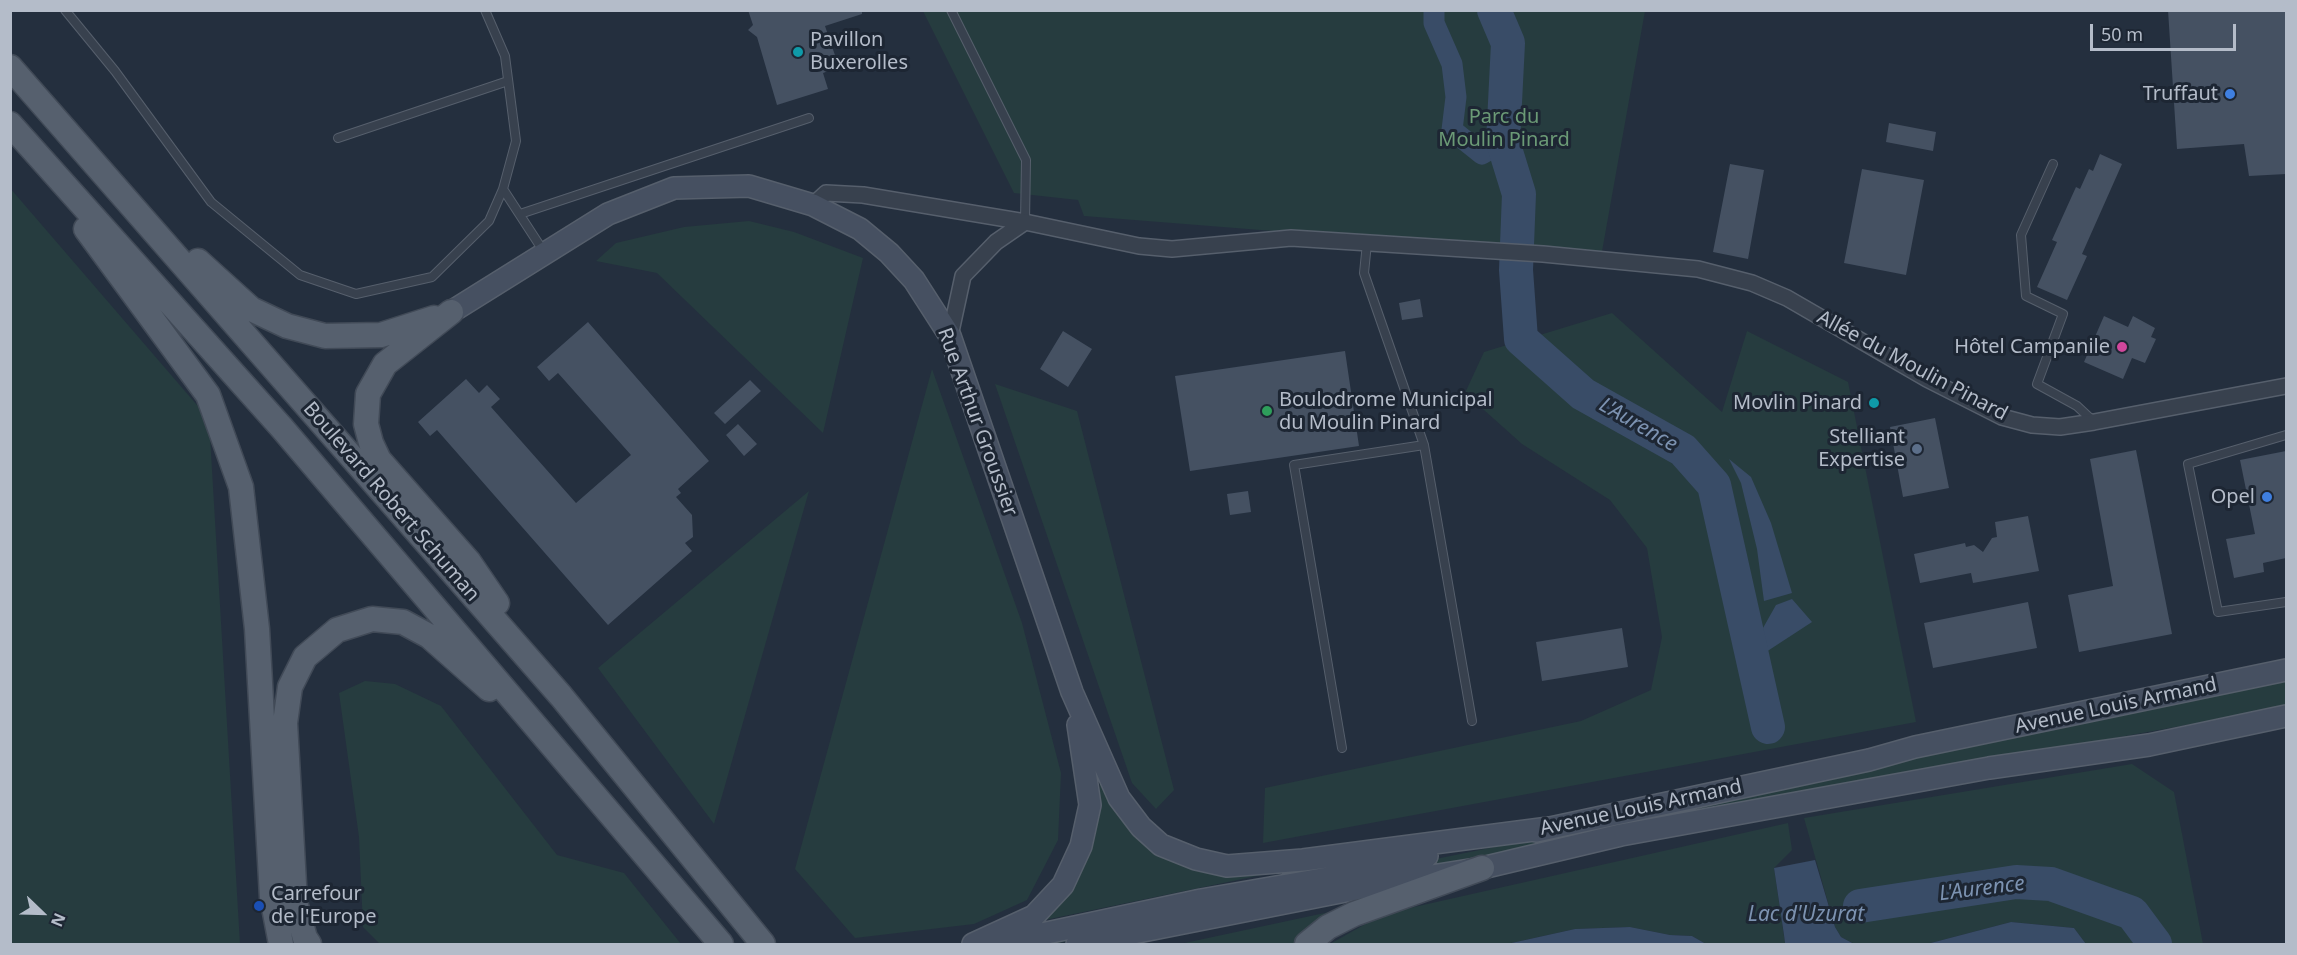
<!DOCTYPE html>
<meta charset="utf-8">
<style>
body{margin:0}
#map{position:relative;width:2297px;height:955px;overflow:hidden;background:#242f3e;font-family:"Noto Sans",sans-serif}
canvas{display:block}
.frame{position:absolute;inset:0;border:12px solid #b4bcc9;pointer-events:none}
.north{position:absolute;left:12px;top:883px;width:60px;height:60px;-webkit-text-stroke:4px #1d2633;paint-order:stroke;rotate:113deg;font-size:16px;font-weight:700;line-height:24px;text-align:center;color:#b4bcc9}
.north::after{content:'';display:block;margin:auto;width:21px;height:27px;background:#b4bcc9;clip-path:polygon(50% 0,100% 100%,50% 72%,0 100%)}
.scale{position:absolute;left:2090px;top:24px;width:146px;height:27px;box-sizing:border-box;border:3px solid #b4bcc9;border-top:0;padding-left:8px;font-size:18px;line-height:21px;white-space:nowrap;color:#b4bcc9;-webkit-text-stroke:4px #1d2633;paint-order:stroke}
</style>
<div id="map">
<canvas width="2297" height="955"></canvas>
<div class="frame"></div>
<div class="north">N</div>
<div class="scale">50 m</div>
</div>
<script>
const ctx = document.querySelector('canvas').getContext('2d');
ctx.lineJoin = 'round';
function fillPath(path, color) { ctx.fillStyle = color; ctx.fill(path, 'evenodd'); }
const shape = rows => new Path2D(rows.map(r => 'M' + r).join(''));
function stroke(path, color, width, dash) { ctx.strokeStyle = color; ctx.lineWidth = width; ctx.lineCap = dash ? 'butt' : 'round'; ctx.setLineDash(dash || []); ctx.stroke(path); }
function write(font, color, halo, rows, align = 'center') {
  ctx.font = font + ' "Noto Sans",sans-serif'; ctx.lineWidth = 6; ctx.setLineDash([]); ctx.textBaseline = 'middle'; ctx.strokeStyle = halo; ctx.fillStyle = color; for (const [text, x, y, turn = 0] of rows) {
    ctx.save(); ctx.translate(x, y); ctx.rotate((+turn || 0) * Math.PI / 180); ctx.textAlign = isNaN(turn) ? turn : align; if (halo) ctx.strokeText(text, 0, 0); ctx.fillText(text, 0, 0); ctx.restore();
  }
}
const green = shape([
 [923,11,1645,11,1601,257,1084,216,1078,200,1014,193],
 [10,188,209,419,240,944,11,944],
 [749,221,794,232,863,258,823,433,657,273,596,261,616,243,684,227],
 [1612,313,1722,412,1747,331,1848,382,1916,722,1263,843,1265,788,1581,721,1651,690,1662,637,1647,548,1610,500,1522,444,1465,393,1484,352],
 [932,369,1022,623,1061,773,1058,840,1027,900,974,924,855,938,795,869],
 [995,384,1077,411,1174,790,1156,809,1132,783],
 [809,491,714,824,598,668],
 [2286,677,2286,707,1904,776,1054,944,1021,944,1626,820],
 [365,681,395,684,441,706,557,855,624,873,681,944,380,944,363,927,359,837,339,693],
 [2132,764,2174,792,2203,944,2086,944,2074,928,2011,922,1927,944,1854,944,1841,937,1835,927,1804,818],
 [1100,782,1133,833,1173,862,1216,874,1276,872,1040,921,1099,811],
 [1788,823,1792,850,1774,868,1785,943,1782,944,1706,944,1692,936,1670,935,1630,927,1575,929,1507,944,1330,944,1383,914],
 [1334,911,1293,944,1180,944]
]);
const water = shape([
 [1729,459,1751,477,1771,523,1792,593,1764,601,1757,549,1741,483],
 [1792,599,1812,622,1766,652,1763,628,1776,605],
 [1815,860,1835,927,1841,937,1854,944,1782,944,1785,943,1784,935,1774,868],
 [2011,922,2074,928,2086,944,1927,944],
 [1630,927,1670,935,1692,936,1706,944,1507,944,1575,929]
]);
const canal = shape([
 [1434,10,1434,23,1452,64,1456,97,1452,130,1482,154,1503,142]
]);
const river = shape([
 [1494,10,1508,43,1503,142,1519,194,1516,270,1521,339,1583,394,1683,450,1714,485,1768,727],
 [1860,906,2016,882,2051,884,2132,913,2155,944]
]);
const building = shape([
 [748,10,862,10,862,14,825,26,839,67,823,73,828,89,777,105,757,37,748,30,753,25],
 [2168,10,2286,10,2286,174,2249,176,2244,144,2177,149],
 [1889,123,1936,132,1933,151,1886,142],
 [2100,154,2122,164,2082,254,2087,256,2067,300,2037,287,2057,242,2052,240,2076,187,2080,189,2089,169,2093,171],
 [1730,164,1764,170,1748,259,1713,252],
 [1862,169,1924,180,1906,275,1844,263],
 [1420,299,1423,317,1402,320,1399,303],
 [2104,316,2128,327,2133,316,2155,328,2151,337,2156,339,2145,363,2132,358,2123,379,2084,362],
 [588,322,709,461,678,489,681,493,676,497,692,515,693,537,685,543,692,551,608,625,437,430,430,436,418,422,466,379,479,393,487,385,500,399,491,407,576,503,631,455,558,373,549,381,537,367],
 [1063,331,1092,349,1068,387,1040,369],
 [1345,351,1359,446,1190,471,1175,376],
 [750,380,761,391,725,424,714,413],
 [1935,418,1949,488,1903,497,1890,427],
 [738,424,757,444,744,456,726,435],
 [2136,450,2172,634,2079,652,2068,595,2113,586,2090,459],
 [2286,451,2286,558,2263,563,2264,572,2234,578,2226,539,2255,534,2240,460],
 [1248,491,1251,512,1230,515,1227,494],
 [2028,516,2039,571,1973,583,1971,573,1920,583,1914,554,1965,543,1966,547,1974,545,1983,552,1992,538,1997,537,1995,522],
 [2028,602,2037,648,1933,668,1924,623],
 [1622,628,1628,667,1542,681,1536,642]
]);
const lane = shape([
 [65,10,115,71,211,202,300,275,356,294,432,277,489,221,503,189,516,141,505,56,485,10],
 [951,10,1026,160,1025,222],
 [338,138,508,81],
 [2053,164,2021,235,2026,296,2063,314,2037,384,2077,406,2093,421],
 [503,189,544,252],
 [520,214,809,118],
 [1367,243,1364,273,1424,445,1472,721],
 [2286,435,2188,464,2218,612,2286,602],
 [1342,748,1294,465,1424,445]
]);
const street = shape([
 [813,205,826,193,863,195,1025,222,1139,246,1172,249,1291,238,1543,254,1698,269,1752,283,1787,298,1927,379,2002,417,2032,425,2060,427,2094,422,2286,386],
 [950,336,963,276,996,242,1025,222]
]);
const secondary = shape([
 [451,312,608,214,674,188,749,186,813,205,860,229,889,253,914,280,950,336,1072,692,1119,798,1141,827,1161,845,1196,859,1227,866,1303,860,1549,828],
 [1536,831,1869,760,1915,747,2286,670],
 [973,944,1034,916,1063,885,1081,846,1090,805,1078,725],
 [995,944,1201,900,1328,878,1427,856],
 [1077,944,1381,884,1482,868,1621,835,1989,768,2149,745,2286,716]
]);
const primary = shape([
 [10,67,561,696,763,944],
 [10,124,282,428,721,944],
 [86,229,208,395,241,487,257,629,272,897,281,944],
 [198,261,251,309,287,326,325,336,381,335,434,318],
 [451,312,385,364,368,394,366,424,371,443,379,460,469,562,497,603],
 [309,944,305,938,295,902,285,723,290,687,305,657,337,630,372,619,403,622,429,636,489,689],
 [1307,944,1328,927,1354,914,1482,868]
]);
const markers = [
 [798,52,6,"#0f9aa8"],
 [2230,94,6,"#3f7fe0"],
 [2122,347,6,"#d1479c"],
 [1874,403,6,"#0f9aa8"],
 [1267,411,6,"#2e9e5b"],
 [1917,449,6,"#5c6f8a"],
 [2267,497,6,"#3f7fe0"],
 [259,906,6,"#1a4fb4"]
];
const poiNames = [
 ["Pavillon",810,40,"left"],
 ["Buxerolles",810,63,"left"],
 ["Truffaut",2218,94],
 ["Hôtel Campanile",2110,347],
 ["Boulodrome Municipal",1279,400,"left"],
 ["du Moulin Pinard",1279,423,"left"],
 ["Movlin Pinard",1862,403],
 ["Stelliant",1905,437],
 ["Expertise",1905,460],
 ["Opel",2255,497],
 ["Carrefour",271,894,"left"],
 ["de l'Europe",271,917,"left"]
];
const parkNames = [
 ["Parc du",1504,117],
 ["Moulin Pinard",1504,140]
];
const streetNames = [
 ["Allée du Moulin Pinard",1912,366,28],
 ["Rue Arthur Groussier",977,422,70],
 ["Boulevard Robert Schuman",391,502,49],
 ["Avenue Louis Armand",2116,706,-12],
 ["Avenue Louis Armand",1641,808,-12]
];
const waterNames = [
 ["L'Aurence",1638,425,30],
 ["L'Aurence",1982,889,-7],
 ["Lac d'Uzurat",1806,915]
];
fillPath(green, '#263c3f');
fillPath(water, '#394c67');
stroke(canal, '#394c67', 21);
stroke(river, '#394c67', 34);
fillPath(building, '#455162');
stroke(lane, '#565f6c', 10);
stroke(street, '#565f6c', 18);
stroke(secondary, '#565f6c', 24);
stroke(primary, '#414a57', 27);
stroke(lane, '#38414e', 8);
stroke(street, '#38414e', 15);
stroke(secondary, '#465061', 21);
stroke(primary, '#56606e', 24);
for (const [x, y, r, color] of markers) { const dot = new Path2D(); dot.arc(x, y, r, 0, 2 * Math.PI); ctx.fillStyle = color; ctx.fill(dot); stroke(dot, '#1d2633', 2); }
write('20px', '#b4bcc9', '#1d2633', poiNames, 'right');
write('20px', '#6b9a76', '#1d2633', parkNames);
write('20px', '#b4bcc9', '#1d2633', streetNames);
write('italic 21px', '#7c92b1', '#1d2633', waterNames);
</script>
